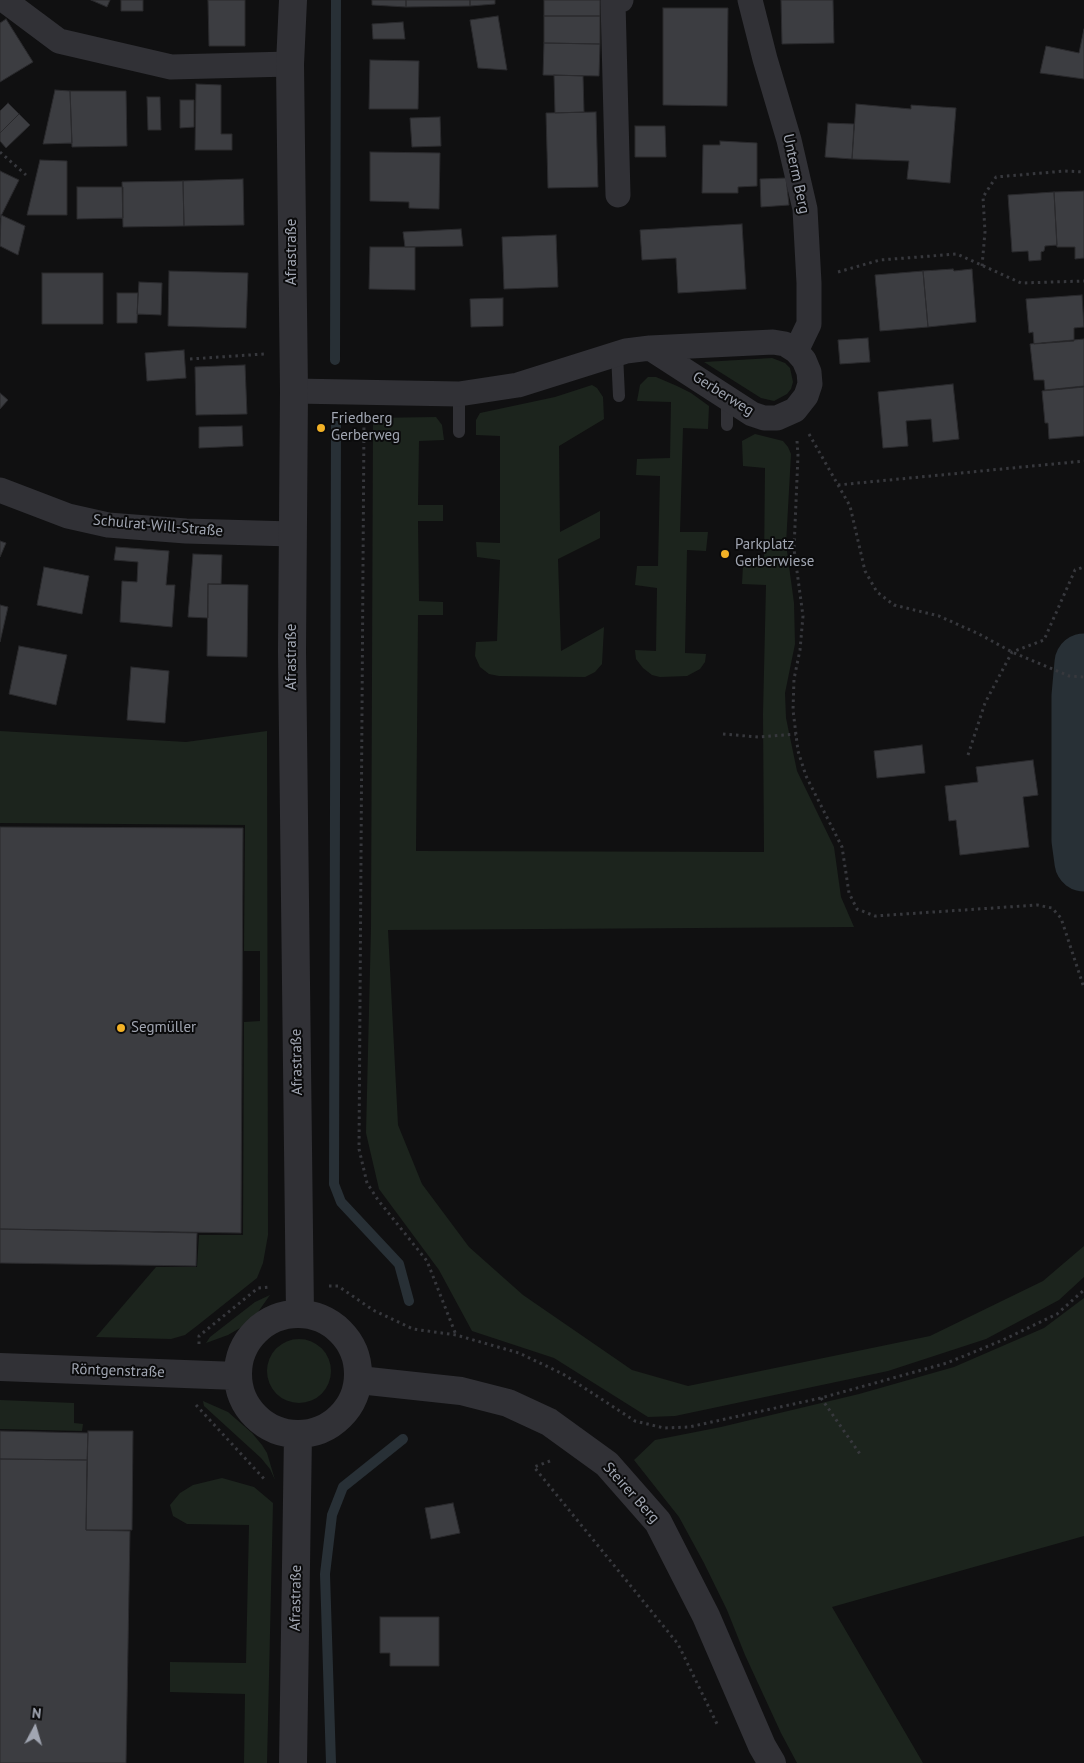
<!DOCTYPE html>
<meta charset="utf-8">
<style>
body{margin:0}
#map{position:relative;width:1084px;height:1763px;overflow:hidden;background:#101011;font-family:"PT Sans",sans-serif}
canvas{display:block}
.north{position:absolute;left:10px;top:1703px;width:50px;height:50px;-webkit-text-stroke:4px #0b0b0c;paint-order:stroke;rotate:6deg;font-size:14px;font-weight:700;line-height:20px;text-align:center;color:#a1a6b2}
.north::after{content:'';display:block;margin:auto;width:18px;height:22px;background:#a1a6b2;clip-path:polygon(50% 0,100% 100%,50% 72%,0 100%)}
</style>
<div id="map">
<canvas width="1084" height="1763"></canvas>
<div class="north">N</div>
</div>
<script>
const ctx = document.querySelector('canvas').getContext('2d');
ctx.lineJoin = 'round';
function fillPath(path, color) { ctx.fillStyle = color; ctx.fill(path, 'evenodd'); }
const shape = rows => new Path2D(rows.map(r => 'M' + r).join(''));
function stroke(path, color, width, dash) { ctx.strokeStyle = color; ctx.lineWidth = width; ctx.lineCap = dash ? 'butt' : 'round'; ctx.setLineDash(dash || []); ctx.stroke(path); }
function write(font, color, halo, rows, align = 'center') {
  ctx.font = font + ' "PT Sans",sans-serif'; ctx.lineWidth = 4; ctx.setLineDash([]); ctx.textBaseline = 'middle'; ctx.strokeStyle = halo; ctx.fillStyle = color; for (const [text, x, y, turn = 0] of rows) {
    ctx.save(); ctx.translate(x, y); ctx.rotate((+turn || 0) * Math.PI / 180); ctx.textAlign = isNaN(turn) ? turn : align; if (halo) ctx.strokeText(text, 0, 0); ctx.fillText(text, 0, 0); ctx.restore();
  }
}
const green = shape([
 [772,358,785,363,790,368,793,382,791,389,787,394,774,401,761,398,704,362],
 [648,377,656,377,677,386,691,393,709,406,708,429,683,428,680,532,708,532,706,551,687,550,685,653,706,654,705,662,700,669,687,676,660,677,652,675,643,668,636,659,635,650,656,651,657,588,635,585,637,566,658,566,660,476,636,475,637,459,670,458,671,402,637,401,640,385],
 [592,385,597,388,603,397,604,419,559,446,560,532,600,511,600,538,558,559,561,651,604,627,602,664,595,672,585,677,499,676,489,674,480,667,475,656,476,642,497,641,500,560,477,557,476,542,500,543,500,436,476,435,476,420,480,413,555,397],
 [436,417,442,425,444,440,419,441,418,505,443,505,443,521,418,521,419,601,443,602,443,615,418,615,416,851,764,852,763,714,766,585,742,584,743,566,764,567,765,468,743,466,742,441,755,434,783,441,788,447,791,454,786,544,794,603,795,644,785,693,786,718,797,771,834,847,841,897,854,927,388,930,398,1125,422,1184,469,1247,523,1295,632,1370,688,1386,930,1336,1043,1281,1084,1246,1084,1277,1059,1300,986,1339,888,1371,675,1416,648,1417,554,1358,472,1331,439,1270,379,1189,366,1133,371,928,373,418],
 [0,731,186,742,267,731,268,1235,263,1263,257,1278,198,1325,185,1335,171,1339,96,1337,156,1267,197,1267,199,1235,243,1235,244,1022,260,1021,260,951,244,951,245,825,0,823],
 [270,1295,258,1312,240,1328,228,1335,206,1343,210,1337,255,1302],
 [1084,1298,1084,1536,832,1607,923,1763,797,1763,781,1733,745,1655,727,1610,704,1563,679,1517,634,1460,655,1440,721,1427,859,1394,954,1367,1044,1328],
 '267 1371a32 32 0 1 1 64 0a32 32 0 1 1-64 0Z',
 [0,1400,74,1403,74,1423,83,1424,82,1431,0,1429],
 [203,1401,228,1412,252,1433,262,1445,267,1453,275,1480,270,1469,261,1458,204,1406],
 [222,1478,254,1487,273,1503,267,1763,244,1763,245,1694,170,1692,170,1662,246,1663,249,1525,187,1524,173,1516,170,1505,180,1493,193,1485]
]);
const stream = shape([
 [335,360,336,0],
 [336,426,334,1184,341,1202,399,1264,409,1301],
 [331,1763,325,1574,332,1515,343,1487,403,1439]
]);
const river = shape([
 [1084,663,1081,696,1081,840,1084,862]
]);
const building = shape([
 [91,0,110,0,107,7,91,0],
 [121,0,143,0,143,11,121,11,121,0],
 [208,0,245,0,245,46,209,46,208,0],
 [372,0,406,0,406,7,372,5,372,0],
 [406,0,470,0,470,6,406,7,406,0],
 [470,0,495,0,495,4,470,6,470,0],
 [544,0,600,0,600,16,544,16,544,0],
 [781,0,833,0,834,43,782,44,781,0],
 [663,8,728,8,727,106,663,105,663,8],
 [498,16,507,70,478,68,470,20,498,16],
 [544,16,600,16,600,44,544,43,544,16],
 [6,19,33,62,0,82,0,23,6,19],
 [403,22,405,39,373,39,372,24,403,22],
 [1084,29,1084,79,1040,73,1046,46,1079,53,1084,29],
 [544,43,600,44,599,76,543,75,544,43],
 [370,60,419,61,418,109,369,109,370,60],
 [554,75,583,76,584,112,555,113,554,75],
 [196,84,221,85,221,134,232,134,232,150,195,150,196,84],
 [55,90,70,91,72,143,43,144,55,90],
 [70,91,126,91,127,146,72,147,70,91],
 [147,97,160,97,161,130,148,130,147,97],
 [180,100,194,100,194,127,180,128,180,100],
 [8,103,19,114,0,133,0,111,8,103],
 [856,104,911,109,911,105,956,108,950,183,907,179,909,161,852,159,856,104],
 [596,112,598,187,548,188,546,113,596,112],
 [19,114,30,125,6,148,0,141,0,133,19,114],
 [440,117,441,146,412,147,410,118,440,117],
 [828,123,854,124,852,159,825,157,828,123],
 [635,126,665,126,666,157,635,157,635,126],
 [720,141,757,143,757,186,738,187,738,193,702,193,703,145,720,145,720,141],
 [370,152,440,153,439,209,409,208,409,202,370,201,370,152],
 [40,160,67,161,67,215,27,215,40,160],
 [0,171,19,180,0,218,0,171],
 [786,178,789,205,761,207,760,179,786,178],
 [243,179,244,225,184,226,183,181,243,179],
 [183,181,184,226,123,227,122,182,183,181],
 [77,187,123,187,123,218,77,219,77,187],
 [1084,191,1084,258,1075,259,1075,247,1057,247,1054,192,1084,191],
 [1054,192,1057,245,1045,246,1044,251,1041,252,1041,260,1029,261,1028,251,1012,252,1008,195,1054,192],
 [1,215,25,226,18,255,0,246,1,215],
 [742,224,746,289,678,293,676,258,642,260,640,230,742,224],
 [461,229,463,246,405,247,403,232,461,229],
 [556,235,558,287,504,289,502,237,556,235],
 [370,247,415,247,415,290,369,289,370,247],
 [953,269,954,271,972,269,976,322,928,327,923,271,953,269],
 [169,271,248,273,246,328,168,326,169,271],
 [923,271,928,327,880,331,875,275,923,271],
 [42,273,103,273,103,324,42,324,42,273],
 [139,282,162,283,161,315,137,314,139,282],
 [117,293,138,293,137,323,117,323,117,293],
 [1082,295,1084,327,1074,328,1074,341,1034,344,1033,332,1029,333,1026,299,1082,295],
 [503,298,503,326,471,327,470,299,503,298],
 [868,338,870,362,840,364,838,340,868,338],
 [1084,339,1084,386,1045,390,1044,380,1034,380,1030,344,1084,339],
 [184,350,186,378,147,381,145,353,184,350],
 [245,365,247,414,196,415,195,367,245,365],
 [953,384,959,439,933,442,931,419,906,421,908,446,883,448,878,392,953,384],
 [1084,387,1084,436,1049,439,1048,423,1045,423,1042,391,1084,387],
 [0,393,8,400,0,409,0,393],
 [242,426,243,446,199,448,199,427,242,426],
 [0,541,6,543,0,557,0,541],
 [116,547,169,551,166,585,175,585,172,627,120,622,122,581,137,582,138,562,114,560,116,547],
 [193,554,222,555,221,584,208,584,208,618,188,617,193,554],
 [44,567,89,576,82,614,37,605,44,567],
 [208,584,248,585,247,657,207,656,208,584],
 [0,605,8,607,0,642,0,605],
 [19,646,67,655,56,705,9,694,19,646],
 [131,667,169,671,165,723,127,720,131,667],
 [922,745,925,773,877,778,874,751,922,745],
 [1033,760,1038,795,1023,797,1029,847,960,855,956,820,949,821,945,786,978,782,976,767,1033,760],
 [0,827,243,828,241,1233,0,1229,0,827],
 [0,1229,197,1233,196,1266,0,1263,0,1229],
 [0,1431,88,1433,87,1460,0,1459,0,1431],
 [88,1431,133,1431,132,1530,86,1530,88,1431],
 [0,1459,87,1460,86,1530,130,1531,126,1763,0,1763,0,1459],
 [453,1503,460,1533,431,1539,425,1508,453,1503],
 [380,1617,439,1617,439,1666,390,1666,390,1653,380,1653,380,1617]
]);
const path = shape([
 [0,152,26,175],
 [982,266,985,232,983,197,996,177,1065,171,1084,172],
 [838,272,880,260,957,254,1021,283,1084,281],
 [190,359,264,354],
 [364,421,359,1149,367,1183,378,1200,427,1261,456,1335],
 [809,434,850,506,865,571,877,592,894,605,939,616,979,634,1012,652,1069,676,1084,677],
 [797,441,798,455,794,549,803,616,800,650,794,679,793,710,798,751,806,776,842,847,849,893,857,909,875,916,1037,905,1052,908,1061,918,1084,988],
 [838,485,1084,461],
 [723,734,758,737,796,734],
 [968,755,985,703,1012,652,1044,640,1075,570,1084,567],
 [329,1286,338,1286,373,1310,413,1329,456,1335,519,1353,563,1374,635,1421,664,1428,689,1427,821,1398,947,1363,1003,1340,1057,1314,1084,1290],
 [199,1344,199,1336,258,1288,270,1287],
 [821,1398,860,1454],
 [196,1405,266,1481],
 [550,1461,534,1467,678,1644,718,1726]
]);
const service = shape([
 [617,354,619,396],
 [459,394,459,432],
 [727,425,727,398]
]);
const minor = shape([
 [4,0,59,41,171,67,290,64],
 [750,0,765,59,789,140,805,209,809,283,809,324,796,351],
 [618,195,613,2,621,0],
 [294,391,459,394,518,385,626,351,650,348,773,342,785,344,796,351,804,360,809,372,810,384,806,396,795,410,777,418,764,418,752,414,650,348],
 [0,490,68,516,108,525,186,531,292,534]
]);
const tertiary = shape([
 [293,0,290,64,294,391,292,651,300,1314],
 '238 1374a60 60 0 1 1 120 0a60 60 0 1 1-120 0Z',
 [0,1367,237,1376],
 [359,1380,461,1391,508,1403,549,1422,607,1464,658,1522,706,1616,762,1746,772,1763],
 [293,1763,298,1434]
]);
const markers = [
 [321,428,5,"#f2b126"],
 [725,554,5,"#f2b126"],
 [121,1028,5,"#f2b126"]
];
const streetNames = [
 ["Unterm Berg",796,174,78],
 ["Afrastraße",292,252,-90],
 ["Gerberweg",723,394,32],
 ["Schulrat-Will-Straße",158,526,5],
 ["Afrastraße",292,657,-90],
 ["Afrastraße",297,1062,-91],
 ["Röntgenstraße",118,1371,2],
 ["Steirer Berg",631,1493,48],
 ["Afrastraße",296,1598,-89]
];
const poiNames = [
 ["Friedberg",331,419],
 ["Gerberweg",331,436],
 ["Parkplatz",735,545],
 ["Gerberwiese",735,562],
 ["Segmüller",131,1028]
];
fillPath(green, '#1c241d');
stroke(stream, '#283036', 10);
stroke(river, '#283036', 59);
fillPath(building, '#3c3d41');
stroke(building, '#2a2a2d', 1);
stroke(path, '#37383d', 3, [2.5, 4]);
stroke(service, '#313136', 12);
stroke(minor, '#313136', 25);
stroke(tertiary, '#313136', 28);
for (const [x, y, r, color] of markers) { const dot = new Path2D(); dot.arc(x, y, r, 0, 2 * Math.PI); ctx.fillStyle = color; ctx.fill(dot); stroke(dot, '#0b0b0c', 2); }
write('15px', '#a1a6b2', '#0b0b0c', streetNames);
write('15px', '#a1a6b2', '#0b0b0c', poiNames, 'left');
</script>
